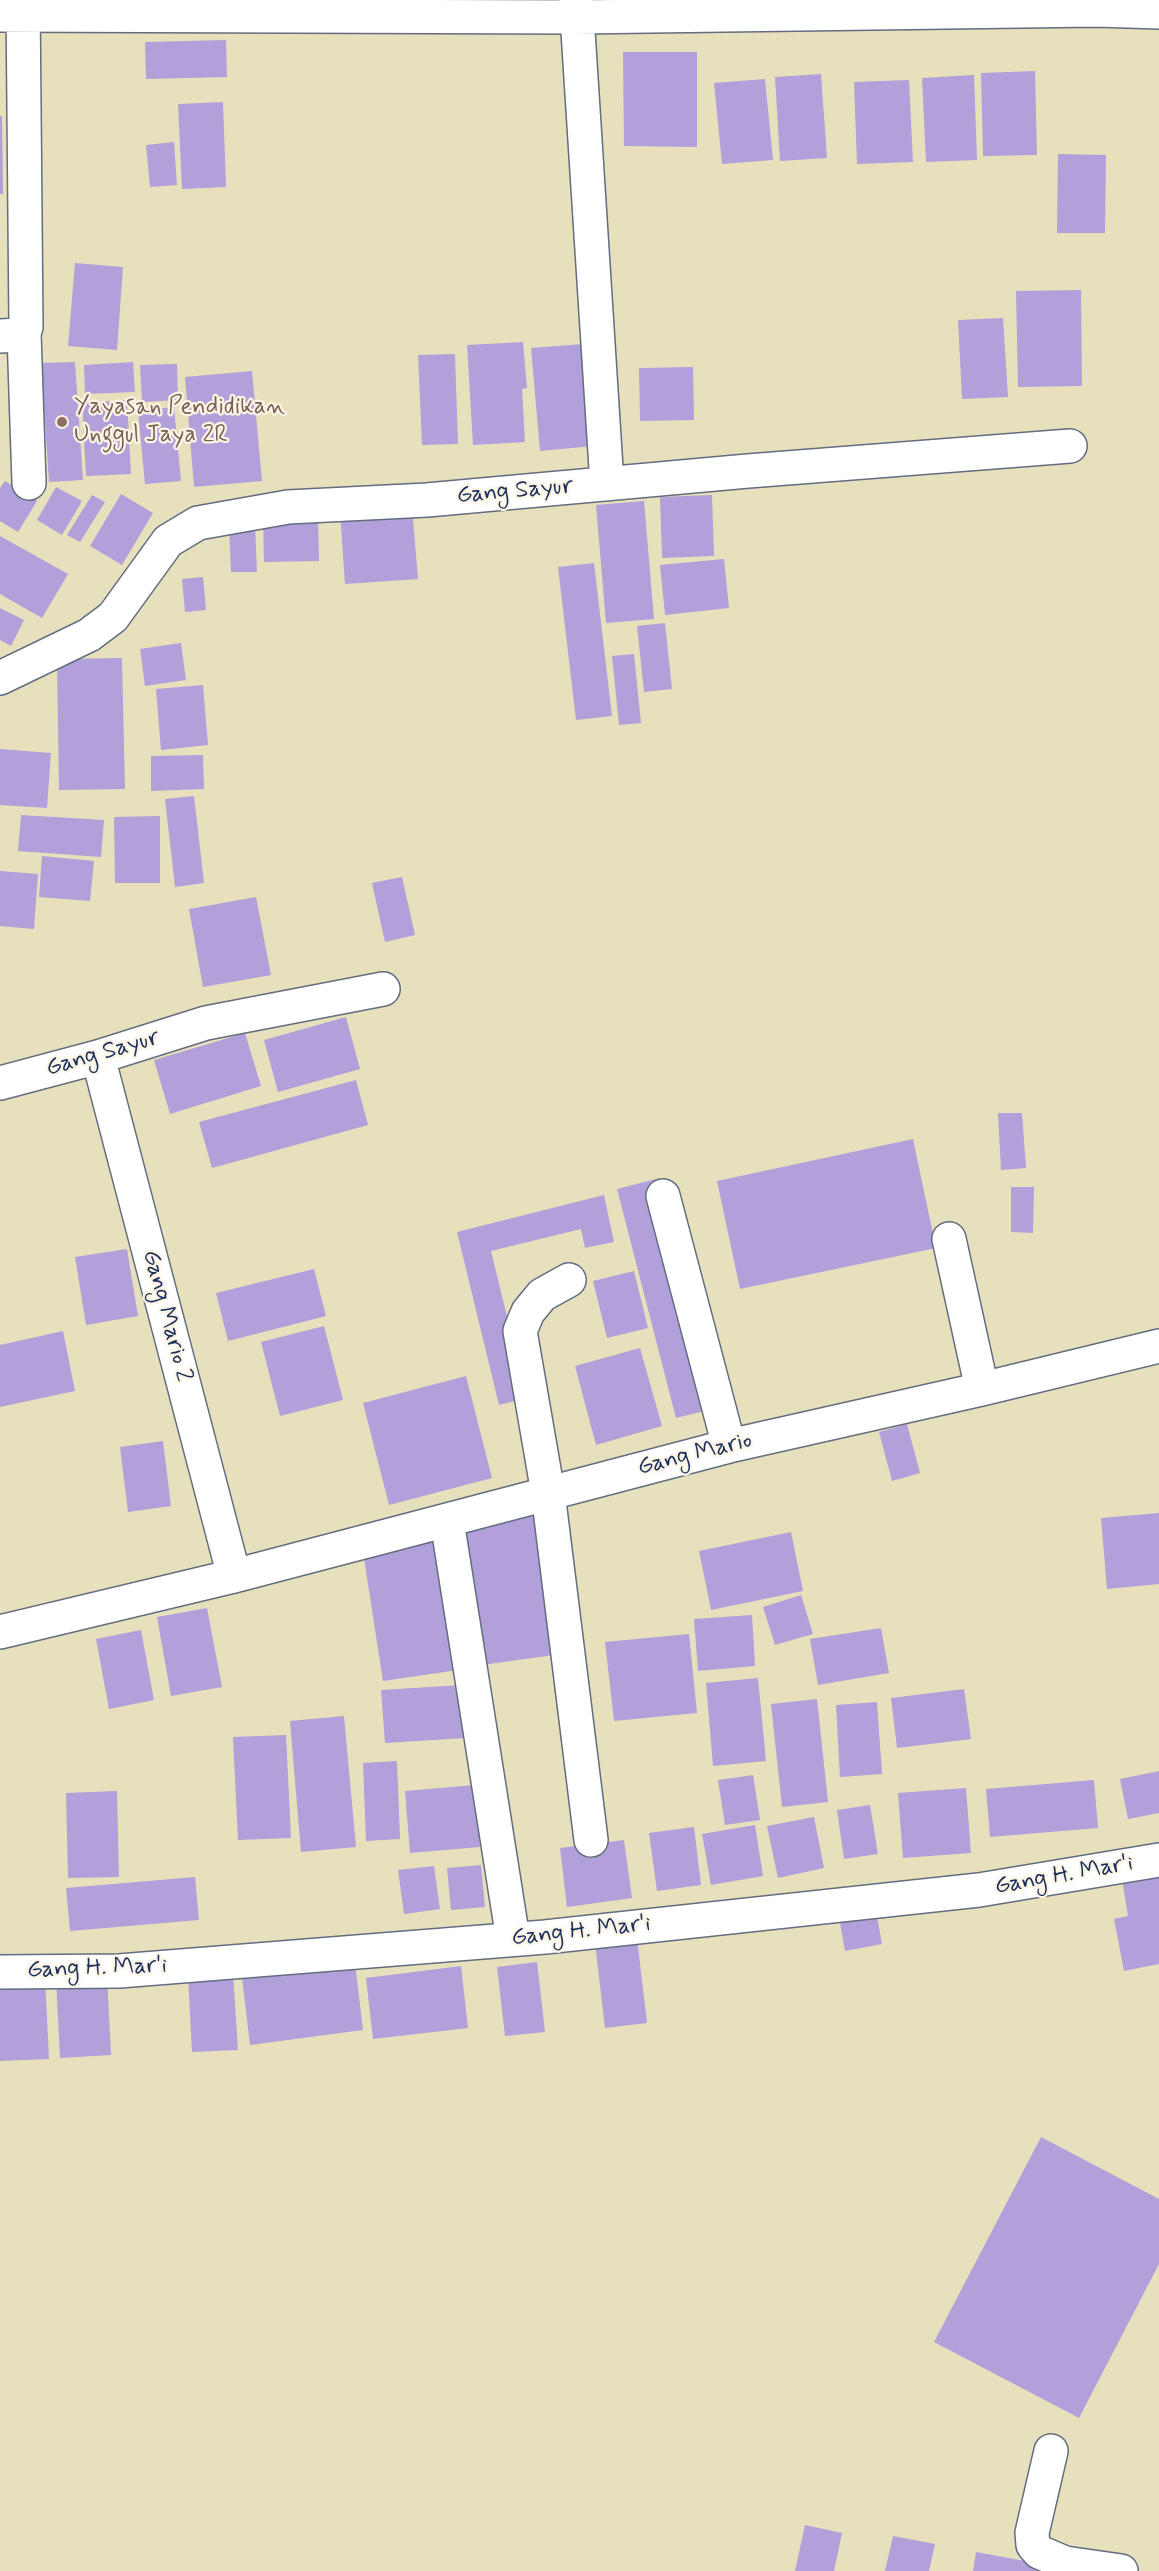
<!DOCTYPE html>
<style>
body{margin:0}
canvas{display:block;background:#e7e0bc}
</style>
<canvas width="1159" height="2571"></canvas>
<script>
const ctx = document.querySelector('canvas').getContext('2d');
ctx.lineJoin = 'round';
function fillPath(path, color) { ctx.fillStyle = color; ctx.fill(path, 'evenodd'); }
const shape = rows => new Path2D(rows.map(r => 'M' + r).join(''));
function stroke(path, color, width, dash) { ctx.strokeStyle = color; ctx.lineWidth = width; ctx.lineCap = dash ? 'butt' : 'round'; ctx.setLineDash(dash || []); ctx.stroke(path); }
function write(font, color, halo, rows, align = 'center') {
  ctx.font = font + ' Mynerve,sans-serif'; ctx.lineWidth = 4.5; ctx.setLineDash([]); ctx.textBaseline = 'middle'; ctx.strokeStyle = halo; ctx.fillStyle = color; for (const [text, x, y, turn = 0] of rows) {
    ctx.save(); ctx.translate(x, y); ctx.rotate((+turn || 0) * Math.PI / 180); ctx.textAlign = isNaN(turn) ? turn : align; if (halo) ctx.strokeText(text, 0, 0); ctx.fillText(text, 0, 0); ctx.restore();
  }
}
const building = shape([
 [226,40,227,77,146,79,145,42],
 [623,52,697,52,697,147,624,146],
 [1035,71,1037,155,983,156,981,73],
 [821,74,827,158,780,161,775,77],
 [974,75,977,160,926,162,922,78],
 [765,79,773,160,722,164,714,83],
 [909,80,913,162,857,164,854,82],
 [223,102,226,187,182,189,178,104],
 [0,116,2,116,3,194,0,194],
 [174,142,177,185,150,187,146,145],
 [1058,154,1106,155,1105,233,1057,233],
 [75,263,123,267,117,350,68,346],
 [1081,290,1082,386,1018,387,1016,291],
 [1003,318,1008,397,962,399,958,320],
 [523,342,527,388,522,389,525,442,473,445,467,345],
 [584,344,593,446,540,451,531,348],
 [455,354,458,444,422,445,418,355],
 [75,362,83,480,49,482,41,363],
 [133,362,135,392,85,394,84,365],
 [177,364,178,400,142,402,140,365],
 [693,367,694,420,640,421,639,368],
 [252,371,262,481,194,487,185,377],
 [127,400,131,474,86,476,82,403],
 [174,407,181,481,145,484,138,411],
 [5,481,37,501,18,532,0,521,0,488],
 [56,487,82,501,62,535,37,520],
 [121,494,153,513,122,565,90,546],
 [92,495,105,502,80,542,67,535],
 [712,495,714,556,662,558,660,497],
 [644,501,654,619,606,623,596,505],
 [412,507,418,579,345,584,340,512],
 [263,518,318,518,319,561,264,562],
 [255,524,257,572,231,572,229,525],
 [0,536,68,574,42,618,0,594],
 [724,559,729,608,665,615,660,565],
 [594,563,612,716,576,720,558,567],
 [203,577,206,610,185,612,182,579],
 [0,608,24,620,11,646,0,640],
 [665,623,672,689,644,692,637,626],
 [181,643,186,680,145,686,140,649],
 [634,654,641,723,619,725,612,656],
 [122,658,125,789,59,790,57,659],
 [203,685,208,745,161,750,156,689],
 [0,749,51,753,47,808,0,805],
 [203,755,204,789,151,791,151,756],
 [194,796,204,883,175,887,165,799],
 [21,815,104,820,101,857,18,851],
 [160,816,160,883,115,883,114,817],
 [42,856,94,861,90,901,39,897],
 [0,871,38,874,34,929,0,926],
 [402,877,415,935,385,942,372,883],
 [256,897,271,975,203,987,189,909],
 [346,1017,360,1069,278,1092,264,1040],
 [245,1033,261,1086,170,1114,154,1060],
 [356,1080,368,1125,212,1168,199,1122],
 [998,1113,1022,1113,1026,1168,1001,1170],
 [913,1139,936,1248,740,1289,717,1181],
 [656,1179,716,1408,676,1418,617,1189],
 [1011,1187,1034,1187,1033,1233,1011,1232],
 [604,1195,614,1242,585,1248,581,1229,491,1251,527,1398,499,1405,457,1232],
 [127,1249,138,1316,86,1325,75,1257],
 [314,1269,326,1316,228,1341,216,1293],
 [634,1271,648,1328,607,1338,593,1281],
 [324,1326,343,1400,280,1416,261,1342],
 [63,1331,75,1391,0,1407,0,1345],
 [640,1348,662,1426,596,1445,575,1366],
 [466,1376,492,1478,389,1505,363,1403],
 [907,1424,920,1473,892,1481,879,1432],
 [163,1441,171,1506,128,1512,120,1447],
 [541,1513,561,1654,482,1665,461,1525],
 [1159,1513,1159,1584,1107,1589,1101,1518],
 [791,1532,803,1591,711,1610,699,1551],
 [445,1540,465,1669,383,1681,363,1552],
 [801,1595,813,1634,775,1645,763,1607],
 [207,1608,222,1687,171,1696,157,1617],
 [752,1615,755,1666,698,1671,694,1619],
 [881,1628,889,1673,818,1685,810,1639],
 [141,1630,154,1700,109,1709,96,1639],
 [689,1634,697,1713,614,1721,605,1642],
 [758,1678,766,1761,713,1766,706,1683],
 [462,1685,466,1738,385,1743,381,1690],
 [964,1689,971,1739,897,1748,891,1698],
 [817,1699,828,1802,782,1807,771,1704],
 [877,1702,882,1774,840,1777,836,1705],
 [344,1716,356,1847,301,1852,290,1721],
 [286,1735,291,1838,238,1840,233,1737],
 [397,1761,400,1839,366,1841,363,1763],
 [1159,1771,1159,1813,1128,1819,1120,1779],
 [753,1775,760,1820,725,1825,718,1780],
 [1094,1780,1098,1828,990,1837,986,1789],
 [475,1785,480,1847,410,1853,405,1791],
 [966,1788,971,1853,903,1858,898,1793],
 [117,1791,119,1877,68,1878,66,1793],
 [870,1805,878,1854,844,1859,837,1810],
 [814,1817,824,1868,778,1878,767,1826],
 [755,1825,763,1876,711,1885,702,1834],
 [694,1827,701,1885,657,1891,649,1833],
 [624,1840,632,1898,567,1907,560,1848],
 [481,1865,485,1907,451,1910,447,1868],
 [434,1866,440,1909,404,1914,398,1870],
 [1159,1873,1159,1964,1124,1971,1114,1919,1128,1916,1122,1879],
 [195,1877,199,1920,70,1931,66,1888],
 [876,1911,882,1944,845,1951,839,1917],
 [637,1938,647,2023,605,2028,595,1943],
 [537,1962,545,2032,505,2036,497,1967],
 [355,1963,363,2030,250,2045,242,1978],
 [461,1966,468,2028,373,2039,366,1978],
 [233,1973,238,2050,192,2052,188,1976],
 [107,1976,111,2055,60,2058,56,1979],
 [45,1977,49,2059,0,2061,0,1980],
 [1041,2137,1159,2199,1159,2264,1079,2418,934,2342],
 [805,2525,842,2533,834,2571,795,2571],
 [893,2536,935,2544,929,2571,885,2571],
 [976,2552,1074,2570,1074,2571,973,2571]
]);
const minor = shape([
 [576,0,607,484],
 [0,15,577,17,1096,10,1159,12],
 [24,333,29,483],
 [0,336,18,335,24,333,26,327,23,0],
 [0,678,89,635,113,617,168,541,198,523,288,507,427,500,748,471,1070,446],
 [98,1057,234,1576],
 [0,1083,98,1057,206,1023,383,989],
 [663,1196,729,1446],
 [949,1239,982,1389],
 [569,1280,542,1295,528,1312,520,1331,548,1493,591,1840],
 [447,1521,513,1939],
 [0,1632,234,1576,729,1446,982,1389,1159,1346],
 [0,1972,119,1971,545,1937,979,1890,1159,1860],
 [1051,2451,1032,2533,1033,2545,1039,2552,1065,2563,1121,2571]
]);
const markers = [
 [62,422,6,"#8d6e63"]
];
const educationNames = [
 ["Yayasan Pendidikan",74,408],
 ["Unggul Jaya 2R",74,436]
];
const streetNames = [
 ["Gang Sayur",515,492,-5],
 ["Gang Sayur",103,1054,-16],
 ["Gang Mario 2",166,1316,75],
 ["Gang Mario",695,1455,-14],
 ["Gang H. Mar'i",1064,1876,-10],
 ["Gang H. Mar'i",581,1932,-6],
 ["Gang H. Mar'i",97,1969,-2]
];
fillPath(building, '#b1a0da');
stroke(minor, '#626d7f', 36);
stroke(minor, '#fff', 33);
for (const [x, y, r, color] of markers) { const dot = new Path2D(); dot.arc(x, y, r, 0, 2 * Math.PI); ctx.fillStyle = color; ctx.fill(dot); stroke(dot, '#fcf5e5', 2); }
write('24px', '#785e54', '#fcf5e5', educationNames, 'left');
write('24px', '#1b2f5e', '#fcf5e5', streetNames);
</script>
